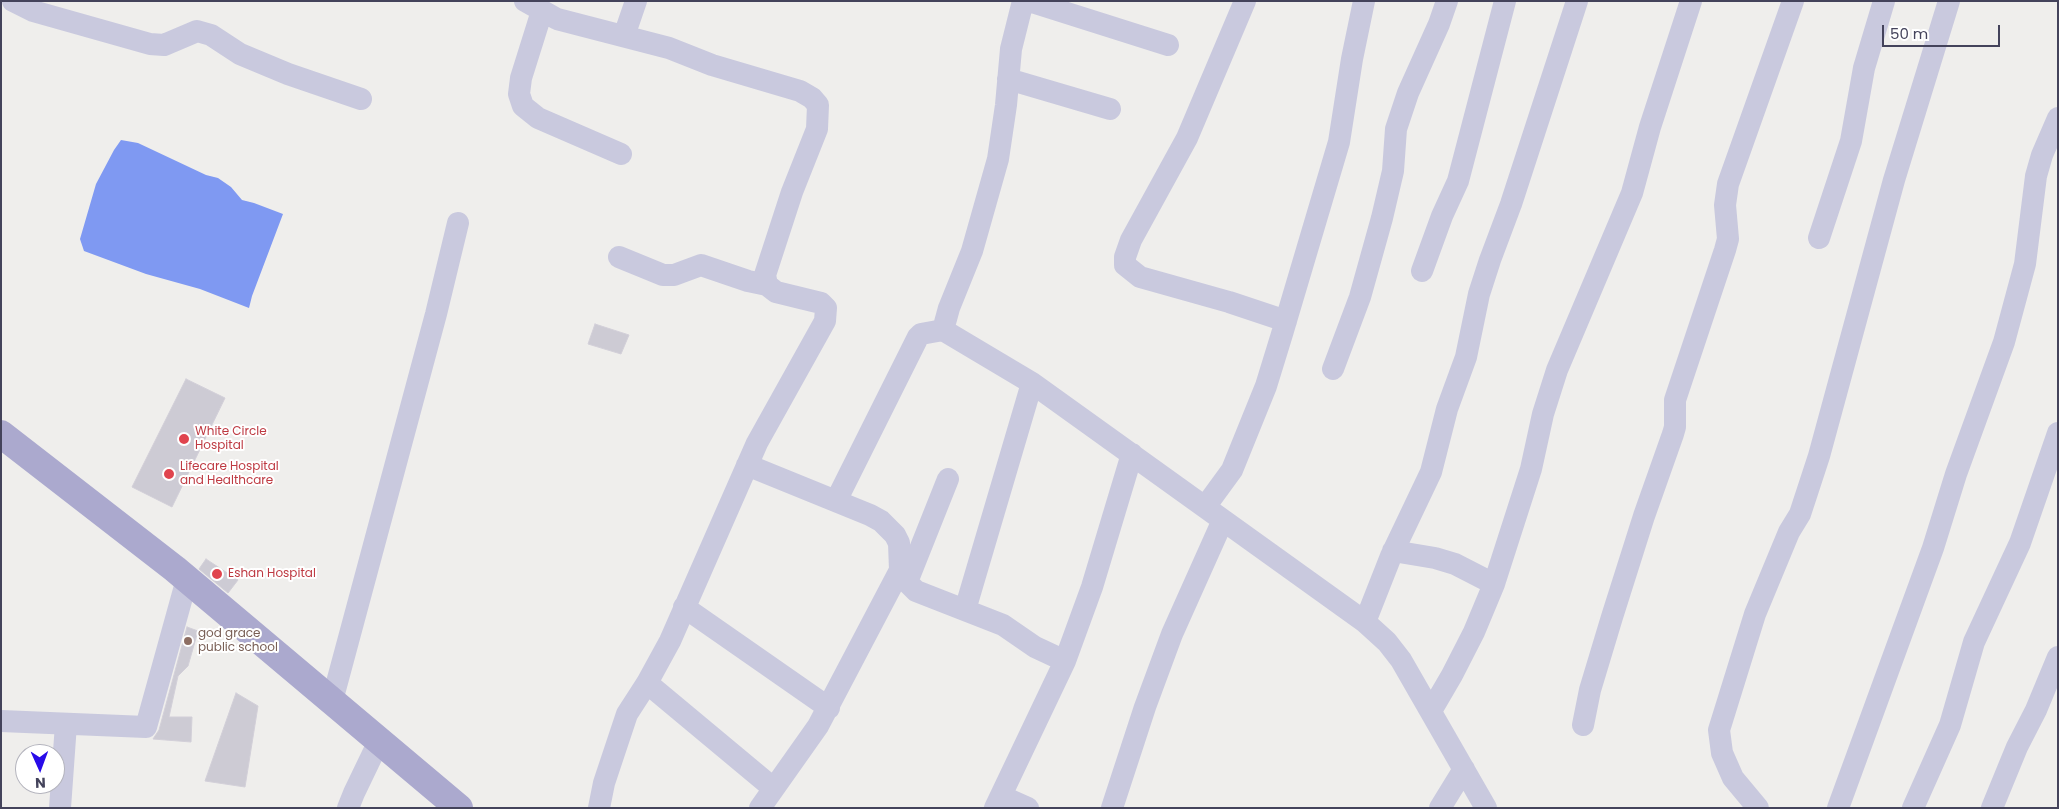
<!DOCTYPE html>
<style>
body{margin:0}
#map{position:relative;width:2059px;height:809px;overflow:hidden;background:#efeeec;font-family:Poppins,sans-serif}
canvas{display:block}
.frame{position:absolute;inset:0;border:2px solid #44435b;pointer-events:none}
.north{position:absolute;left:15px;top:744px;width:50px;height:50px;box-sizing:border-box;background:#fff;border:1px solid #b4b4bd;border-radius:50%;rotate:178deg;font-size:14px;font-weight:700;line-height:20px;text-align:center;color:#44435b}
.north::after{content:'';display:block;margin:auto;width:18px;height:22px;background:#280be9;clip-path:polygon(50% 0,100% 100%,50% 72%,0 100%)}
.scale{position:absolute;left:1882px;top:25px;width:118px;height:22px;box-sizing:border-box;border:2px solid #44435b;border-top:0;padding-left:6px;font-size:15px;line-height:18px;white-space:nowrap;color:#44435b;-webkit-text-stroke:4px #fff;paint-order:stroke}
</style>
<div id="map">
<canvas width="2059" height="809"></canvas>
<div class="frame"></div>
<div class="north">N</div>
<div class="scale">50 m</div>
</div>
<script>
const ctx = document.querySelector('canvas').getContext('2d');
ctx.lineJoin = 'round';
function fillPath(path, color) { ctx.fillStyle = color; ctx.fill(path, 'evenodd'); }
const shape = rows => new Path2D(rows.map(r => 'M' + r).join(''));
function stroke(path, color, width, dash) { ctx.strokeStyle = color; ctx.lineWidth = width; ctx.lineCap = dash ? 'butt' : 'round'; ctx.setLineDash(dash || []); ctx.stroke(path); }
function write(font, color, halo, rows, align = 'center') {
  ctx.font = font + ' Poppins,sans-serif'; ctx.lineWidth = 4; ctx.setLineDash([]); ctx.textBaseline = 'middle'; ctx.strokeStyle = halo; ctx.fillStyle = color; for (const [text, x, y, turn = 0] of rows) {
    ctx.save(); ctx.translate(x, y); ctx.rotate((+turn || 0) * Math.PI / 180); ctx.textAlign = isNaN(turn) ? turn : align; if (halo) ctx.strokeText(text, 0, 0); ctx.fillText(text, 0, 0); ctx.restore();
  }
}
const water = shape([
 [121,140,138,143,206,175,218,178,231,187,242,200,254,203,283,214,252,296,249,308,200,289,146,274,84,251,80,239,96,184,114,150]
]);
const building = shape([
 [595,324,629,335,621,354,588,344,595,324],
 [186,379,225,398,172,507,132,487,186,379],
 [206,559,238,580,228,593,199,569,206,559],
 [187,627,198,631,188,666,178,676,169,717,192,717,191,742,153,739,159,730,187,627],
 [236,693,258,706,245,787,205,781,236,693]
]);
const minor = shape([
 [13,1,33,11,150,44,164,45,197,31,211,35,240,54,288,74,361,99],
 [525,1,557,19,669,48,712,65,800,91,812,98,818,105,817,129,792,192,765,275,767,285,776,292,821,303,826,308,825,321,757,443,670,641,647,683,627,714,604,783,599,808],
 [1023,1,1011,49,1006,105,998,159,972,251,949,308,943,330,1032,383,1365,622,1387,642,1401,660,1486,808],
 [1029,1,1168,45],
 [1245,1,1187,138,1131,240,1125,257,1125,265,1140,277,1229,302,1286,321],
 [542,11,521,78,519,94,523,106,538,118,621,154],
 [624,36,636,1],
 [1008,79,1110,109],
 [1819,238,1851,141,1864,68,1884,1],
 [619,257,663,275,674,275,701,265,748,281,767,285],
 [1422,271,1442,216,1458,181,1505,1],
 [1333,369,1360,297,1382,218,1393,171,1396,129,1408,93,1439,24,1447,1],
 [747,465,870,515,881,521,895,535,899,543,900,570,907,582,916,591,1003,625,1035,647,1065,661],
 [836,501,918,337,921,334,943,330],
 [1205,507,1232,470,1266,386,1282,334,1339,142,1352,59,1364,1],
 [1393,551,1435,558,1455,564,1494,584],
 [907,582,948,479],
 [684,607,829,708],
 [965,610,1032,383],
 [1365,622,1391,556,1431,472,1447,409,1466,357,1479,294,1490,260,1511,204,1577,1],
 [647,683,773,788],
 [332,701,436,314,458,223],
 [1431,711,1452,675,1474,632,1494,584,1531,469,1543,414,1557,370,1632,193,1650,127,1691,1],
 [1,721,146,727,187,579],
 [1583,725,1590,690,1612,617,1644,516,1673,434,1675,427,1675,400,1725,250,1728,239,1725,205,1728,184,1793,1],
 [1001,796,1028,808],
 [60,808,66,724],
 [348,808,354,793,379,741],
 [760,808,818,726,900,570],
 [995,808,1065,661,1092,587,1132,454],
 [1112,808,1145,707,1172,634,1223,520],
 [1440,808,1464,769],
 [1758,808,1733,778,1722,753,1719,730,1755,614,1789,532,1800,514,1819,456,1894,180,1949,1],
 [1838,808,1933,548,1956,474,2004,342,2025,264,2036,176,2042,155,2058,118],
 [1913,808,1950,725,1974,642,2020,543,2058,433],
 [1992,808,2017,747,2036,710,2058,657]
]);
const major = shape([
 [1,434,175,569,459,808]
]);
const markers = [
 [184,439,6,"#e0444e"],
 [169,474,6,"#e0444e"],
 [217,574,6,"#e0444e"],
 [188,641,5,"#8d6e63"]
];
const healthNames = [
 ["White Circle",195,432],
 ["Hospital",195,446],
 ["Lifecare Hospital",180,467],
 ["and Healthcare",180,481],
 ["Eshan Hospital",228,574]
];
const educationNames = [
 ["god grace",198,634],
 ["public school",198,648]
];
fillPath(water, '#7f99f2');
fillPath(building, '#cdcbd4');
stroke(building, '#d2cfd8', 1);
stroke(minor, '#c9c9de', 22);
stroke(major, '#aba9ce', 28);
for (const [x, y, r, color] of markers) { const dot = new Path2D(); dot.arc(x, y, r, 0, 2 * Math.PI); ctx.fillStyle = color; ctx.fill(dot); stroke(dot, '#fff', 2); }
write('12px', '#be3a42', '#fff', healthNames, 'left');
write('12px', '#785e54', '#fff', educationNames, 'left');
</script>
